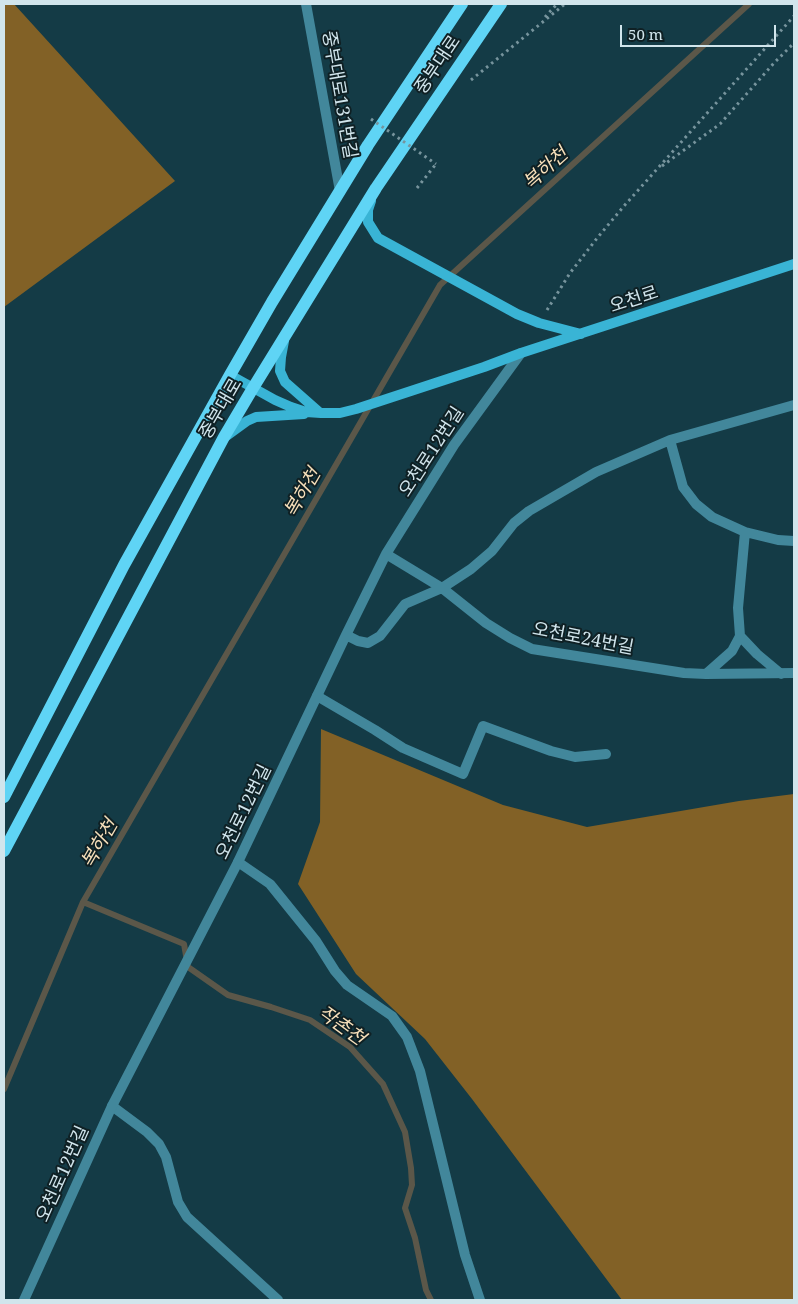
<!DOCTYPE html>
<meta charset="utf-8">
<style>
body{margin:0}
#map{position:relative;width:798px;height:1304px;overflow:hidden;background:#143b46;font-family:"Noto Serif",serif}
canvas{display:block}
.frame{position:absolute;inset:0;border:5px solid #d1e5ec;pointer-events:none}
.scale{position:absolute;left:620px;top:25px;width:156px;height:22px;box-sizing:border-box;border:2px solid #d1e5ec;border-top:0;padding-left:6px;font-size:15px;line-height:18px;white-space:nowrap;color:#d1e5ec;-webkit-text-stroke:4px #0f2024;paint-order:stroke}
</style>
<div id="map">
<canvas width="798" height="1304"></canvas>
<div class="frame"></div>
<div class="scale">50 m</div>
</div>
<script>
const ctx = document.querySelector('canvas').getContext('2d');
ctx.lineJoin = 'round';
function fillPath(path, color) { ctx.fillStyle = color; ctx.fill(path, 'evenodd'); }
const shape = rows => new Path2D(rows.map(r => 'M' + r).join(''));
function stroke(path, color, width, dash) { ctx.strokeStyle = color; ctx.lineWidth = width; ctx.lineCap = dash ? 'butt' : 'round'; ctx.setLineDash(dash || []); ctx.stroke(path); }
function write(font, color, halo, rows, align = 'center') {
  ctx.font = font + ' "Noto Serif","Noto Sans KR",serif'; ctx.lineWidth = 4; ctx.setLineDash([]); ctx.textBaseline = 'middle'; ctx.strokeStyle = halo; ctx.fillStyle = color; for (const [text, x, y, turn = 0] of rows) {
    ctx.save(); ctx.translate(x, y); ctx.rotate((+turn || 0) * Math.PI / 180); ctx.textAlign = isNaN(turn) ? turn : align; if (halo) ctx.strokeText(text, 0, 0); ctx.fillText(text, 0, 0); ctx.restore();
  }
}
const forest = shape([
 [4,4,14,4,175,181,4,307],
 [321,729,503,805,587,827,739,801,794,794,794,1300,622,1300,472,1099,425,1039,356,974,298,884,320,822]
]);
const stream = shape([
 [83,902,184,944,188,967,228,995,271,1007,310,1020,350,1047,383,1084,405,1132,411,1168,412,1185,405,1208,415,1238,426,1290,431,1300],
 [4,1089,83,902,440,285,749,4]
]);
const path = shape([
 [545,17,557,4],
 [471,80,565,4],
 [662,166,720,124,774,63,794,43],
 [417,188,436,164],
 [547,310,570,273,598,237,624,206,794,16]
]);
const lane = shape([
 [317,696,375,730,403,748,463,774,483,726,551,751,575,757,606,754],
 [238,862,270,884,316,941,335,971,347,985,392,1016,407,1037,420,1071,465,1255,480,1300],
 [112,1106,147,1132,159,1144,166,1157,178,1202,187,1217,278,1300]
]);
const street = shape([
 [306,4,340,191],
 [670,440,683,487,696,504,712,517,745,532,778,540,794,541],
 [386,554,442,588,471,569,492,551,514,523,529,511,596,472,670,440,794,405],
 [346,635,358,641,368,643,380,636,405,604,442,588,486,623,510,638,532,649,684,673,706,674,794,673],
 [740,636,757,654,781,674],
 [706,674,732,651,740,636,738,608,745,532],
 [24,1300,112,1106,238,862,346,635,386,554,454,445,521,353]
]);
const secondary = shape([
 [371,201,368,210,368,222,378,238,517,314,539,323,581,334],
 [284,341,281,357,280,371,285,382,319,412],
 [230,375,275,400,291,407,306,412,321,413,340,413,356,409,484,367,521,353,794,264],
 [225,437,247,421,256,417,304,414]
]);
const primary = shape([
 [4,797,124,565,230,375,272,302,368,145,462,4],
 [4,851,224,437,253,388,376,188,501,4]
]);
const pathBridge = shape([
 [371,119,436,164]
]);
const streetNames = [
 ["중부대로",438,65,-56],
 ["중부대로131번길",339,95,80],
 ["오천로",634,300,-18],
 ["중부대로",221,409,-60],
 ["오천로12번길",432,452,-57],
 ["오천로24번길",583,639,11],
 ["오천로12번길",244,812,-64],
 ["오천로12번길",63,1174,-66]
];
const waterNames = [
 ["복하천",546,169,-42],
 ["복하천",303,493,-60],
 ["복하천",100,844,-60],
 ["작촌천",341,1026,36]
];
fillPath(forest, '#826126');
stroke(stream, '#5b5749', 6);
stroke(path, '#77949d', 3, [2.5, 4]);
stroke(lane, '#42879b', 10);
stroke(street, '#42879b', 10);
stroke(secondary, '#39b4d5', 10);
stroke(primary, '#5fd4f5', 12);
stroke(pathBridge, '#77949d', 3, [2.5, 4]);
write('18px', '#d1e5ec', '#0f2024', streetNames);
write('italic 19px', '#f6dfba', '#0f2024', waterNames);
</script>
